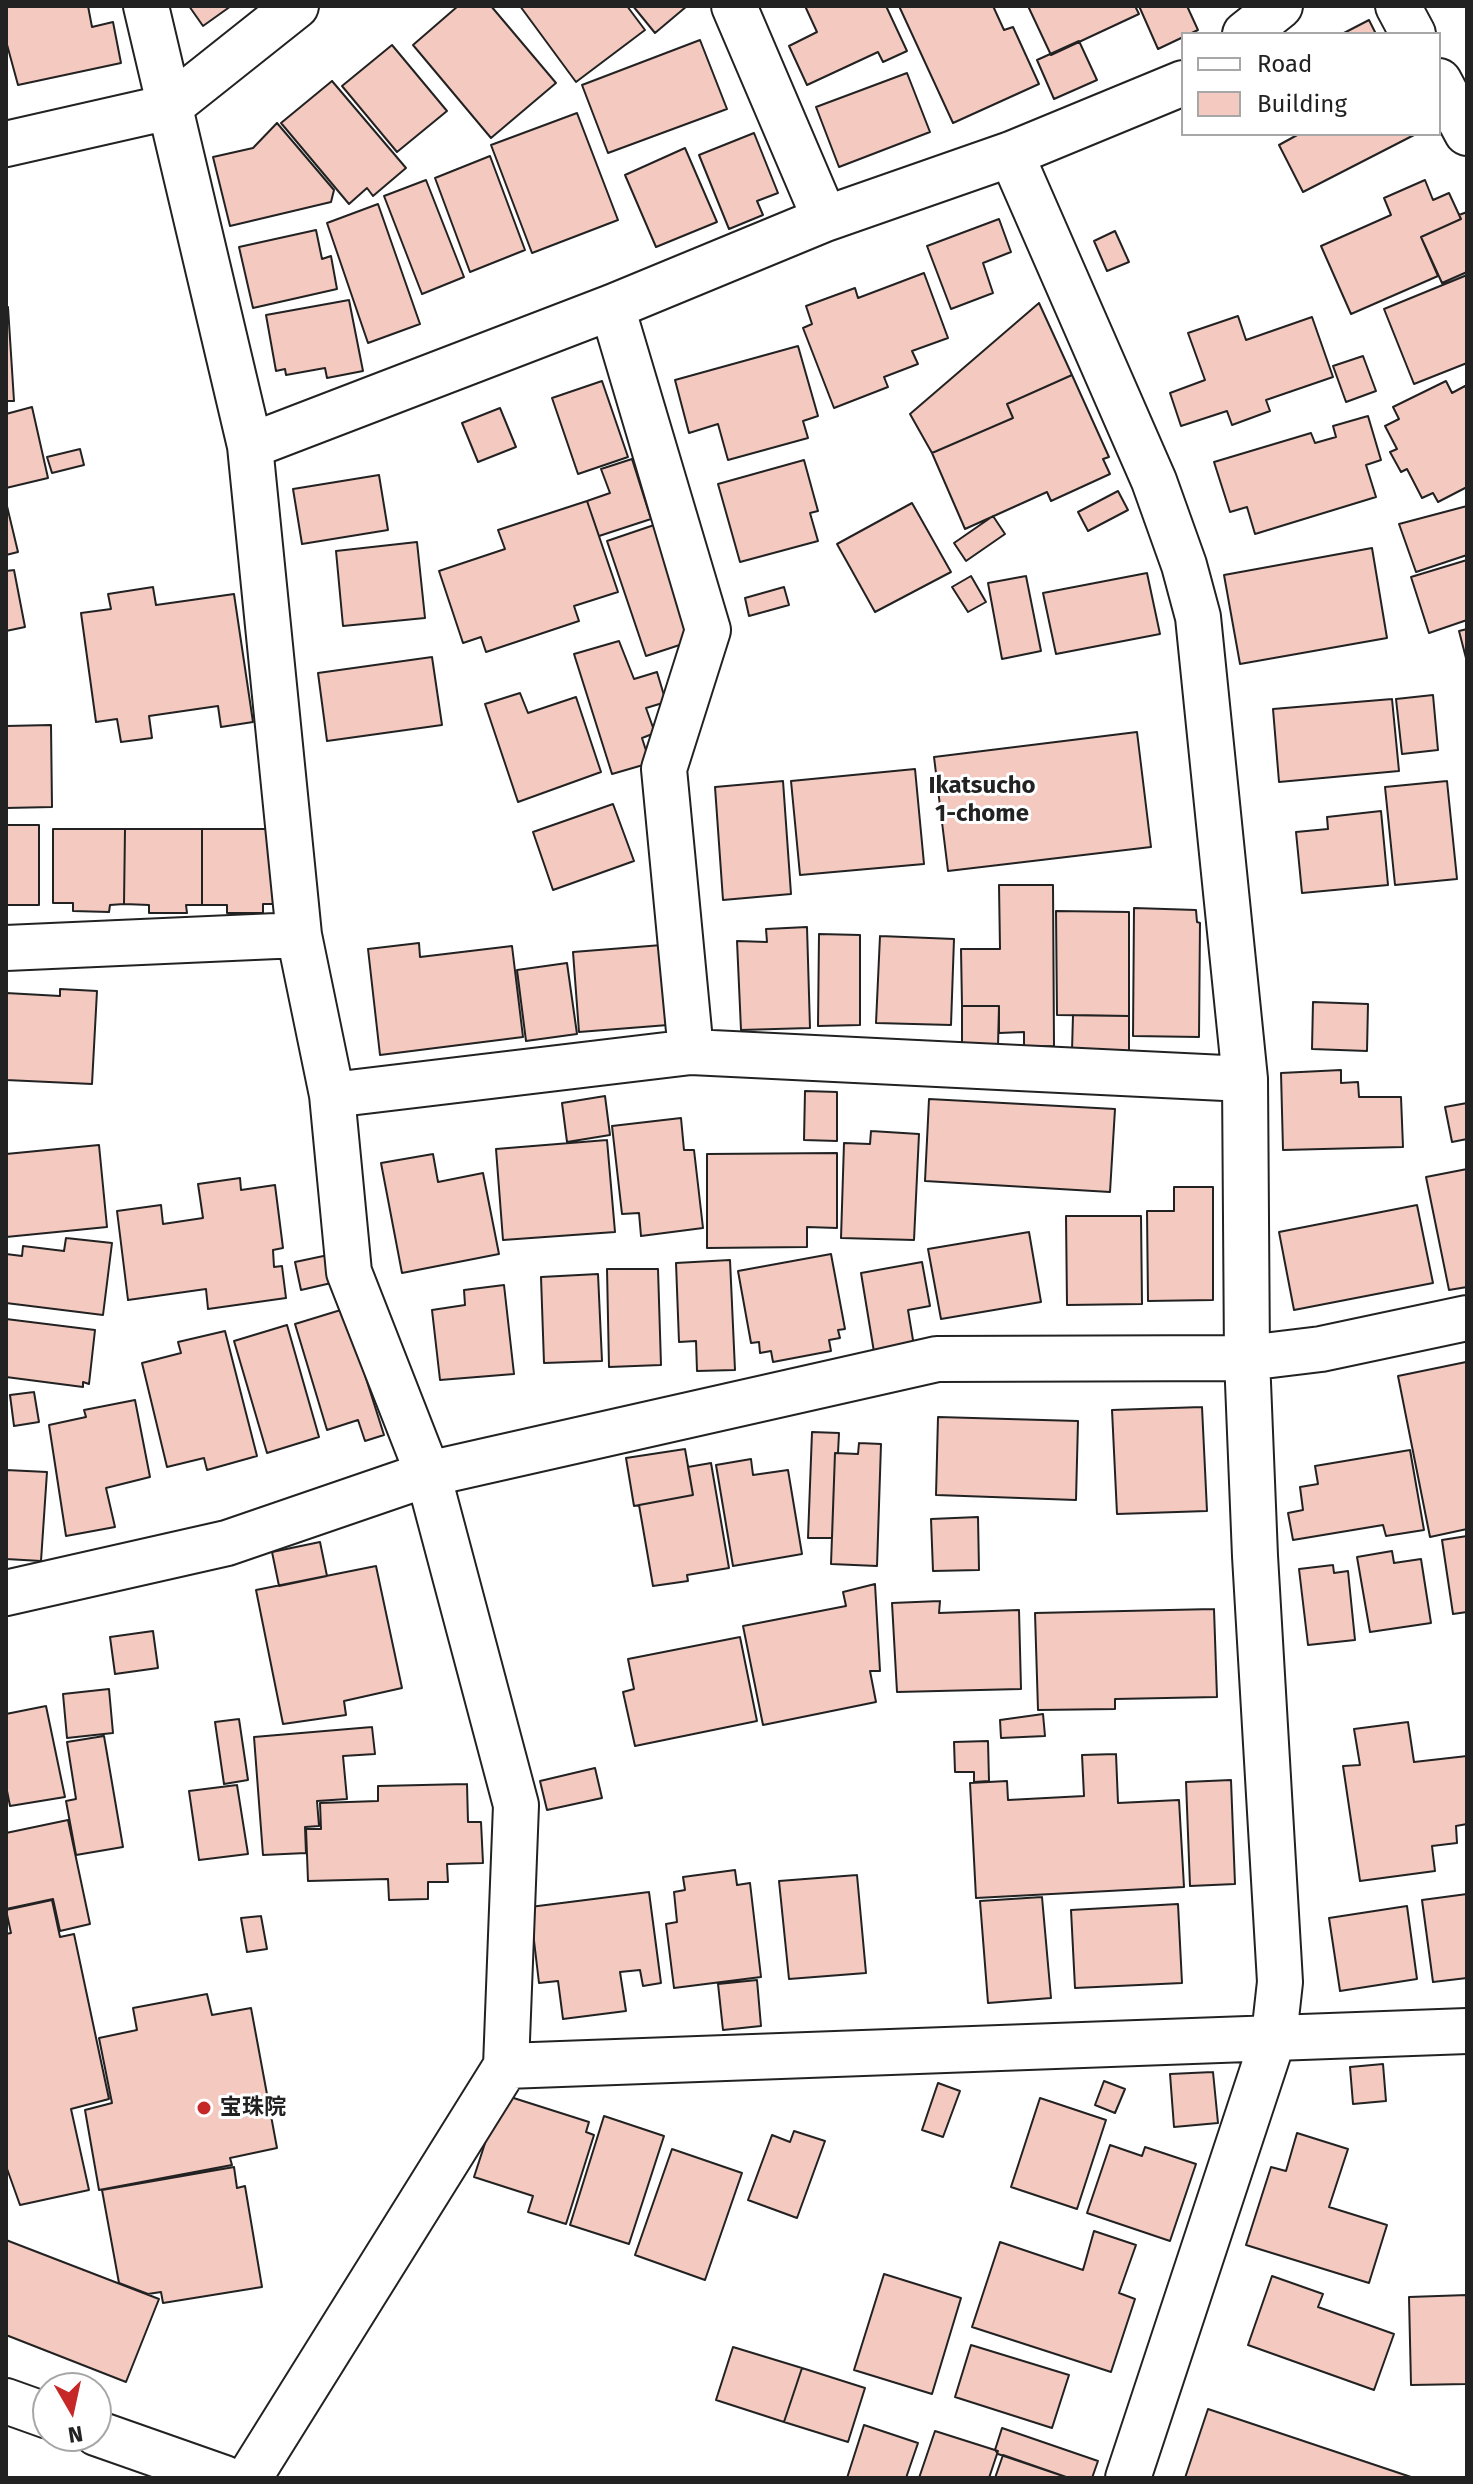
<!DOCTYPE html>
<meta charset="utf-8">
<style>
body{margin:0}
#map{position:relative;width:1473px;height:2484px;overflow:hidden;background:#fff;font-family:"Fira Sans",sans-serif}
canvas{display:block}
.frame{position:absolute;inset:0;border:8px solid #222;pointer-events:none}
.legend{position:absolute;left:1181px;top:32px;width:260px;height:104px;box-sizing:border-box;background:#fff;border:2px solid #a7a7a7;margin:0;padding:10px 14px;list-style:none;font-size:24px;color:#222}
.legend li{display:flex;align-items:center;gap:16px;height:40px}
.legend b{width:40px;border:2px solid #a7a7a7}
.north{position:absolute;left:32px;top:2372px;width:80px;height:80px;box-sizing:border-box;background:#fff;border:2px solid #a7a7a7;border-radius:50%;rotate:171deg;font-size:22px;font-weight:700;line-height:32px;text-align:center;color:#222}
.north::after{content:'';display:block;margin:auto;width:28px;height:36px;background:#c62828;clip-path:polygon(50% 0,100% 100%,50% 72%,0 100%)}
</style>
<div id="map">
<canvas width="1473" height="2484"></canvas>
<div class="frame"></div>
<ul class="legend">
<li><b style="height:10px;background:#fff"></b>Road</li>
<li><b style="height:22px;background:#f3c9c0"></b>Building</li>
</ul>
<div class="north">N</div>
</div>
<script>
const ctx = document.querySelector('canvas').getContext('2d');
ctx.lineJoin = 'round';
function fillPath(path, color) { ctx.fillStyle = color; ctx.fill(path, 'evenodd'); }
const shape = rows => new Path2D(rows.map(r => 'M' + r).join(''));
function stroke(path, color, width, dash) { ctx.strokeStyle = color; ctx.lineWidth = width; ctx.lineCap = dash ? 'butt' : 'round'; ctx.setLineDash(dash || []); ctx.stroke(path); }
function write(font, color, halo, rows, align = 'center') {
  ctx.font = font + ' "Fira Sans","Noto Sans JP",sans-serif'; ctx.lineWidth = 6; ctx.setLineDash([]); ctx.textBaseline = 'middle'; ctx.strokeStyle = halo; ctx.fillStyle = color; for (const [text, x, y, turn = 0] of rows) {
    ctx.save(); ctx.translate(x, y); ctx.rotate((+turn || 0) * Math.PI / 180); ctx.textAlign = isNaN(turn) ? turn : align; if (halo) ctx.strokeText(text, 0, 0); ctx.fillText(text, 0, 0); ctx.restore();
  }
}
const building = shape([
 [6,6,88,6,92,27,113,22,121,63,18,85,6,41,6,6],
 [189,6,231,6,203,26,189,6],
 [458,6,491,6,556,83,491,138,413,45,458,6],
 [520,6,627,6,645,30,576,82,520,6],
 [633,6,687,6,655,33,633,6],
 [805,6,886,6,907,51,883,62,878,52,807,85,789,46,817,32,805,6],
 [899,6,993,6,1004,30,1013,27,1039,84,953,123,899,6],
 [1028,6,1135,6,1139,14,1051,55,1028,6],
 [1139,6,1187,6,1198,30,1158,49,1139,6],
 [1369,20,1376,34,1342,34,1369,20],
 [700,40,727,109,608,153,582,85,700,40],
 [1079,41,1097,80,1054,99,1037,60,1079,41],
 [392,45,447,111,397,152,342,86,392,45],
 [907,73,930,132,839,167,816,107,907,73],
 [332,81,406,168,373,196,367,188,349,204,281,123,332,81],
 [577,113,618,220,532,253,491,145,577,113],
 [277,123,334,190,331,202,230,226,213,157,253,148,277,123],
 [754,133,778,193,757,201,763,215,729,229,699,155,754,133],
 [1299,134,1416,134,1303,192,1279,145,1299,134],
 [685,148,717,222,656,247,625,175,685,148],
 [490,156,525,250,470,272,435,178,490,156],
 [426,180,464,277,422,294,384,196,426,180],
 [1425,180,1433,200,1449,193,1461,219,1421,237,1438,276,1351,314,1321,246,1391,215,1384,198,1425,180],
 [378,204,420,324,368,343,327,223,378,204],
 [1467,212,1467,272,1442,283,1421,237,1461,219,1459,215,1467,212],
 [999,219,1011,252,983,263,993,293,951,309,927,246,999,219],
 [316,230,322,259,331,256,337,289,253,308,239,247,316,230],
 [1115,231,1129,262,1107,271,1094,241,1115,231],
 [924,273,948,338,912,351,918,364,884,377,888,387,834,408,803,328,812,324,806,306,855,288,858,298,924,273],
 [1467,275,1467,363,1414,384,1384,309,1467,275],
 [349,300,363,371,327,378,325,368,286,375,285,369,276,371,266,315,349,300],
 [1039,303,1072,375,1007,404,1013,418,932,453,910,414,1039,303],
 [8,307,14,401,6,401,6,308,8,307],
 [1238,316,1246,340,1312,317,1333,377,1266,400,1270,411,1232,425,1227,411,1181,426,1170,393,1205,380,1188,333,1238,316],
 [798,346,818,416,803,421,808,438,728,460,718,424,689,433,675,380,798,346],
 [1363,356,1376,391,1346,402,1333,366,1363,356],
 [1072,375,1109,457,1103,459,1110,474,1051,501,1047,492,965,529,932,453,1013,418,1007,404,1072,375],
 [602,381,628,457,578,474,552,398,602,381],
 [1446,381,1452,393,1465,386,1467,390,1467,487,1438,502,1433,493,1422,498,1407,469,1401,472,1390,452,1397,449,1385,426,1399,419,1393,407,1446,381],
 [32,407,48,478,6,488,6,414,32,407],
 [500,408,516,447,478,462,462,423,500,408],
 [1368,416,1381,460,1366,465,1376,497,1255,534,1247,507,1230,512,1214,462,1311,433,1315,443,1336,437,1333,426,1368,416],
 [80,449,84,465,52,473,47,457,80,449],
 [632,459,651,519,599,536,587,501,610,493,601,469,632,459],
 [804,460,818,511,810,513,818,541,740,562,718,484,804,460],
 [379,475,388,530,302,544,293,489,379,475],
 [1118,491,1128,510,1088,531,1078,512,1118,491],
 [587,501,618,592,574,606,579,621,486,652,481,637,463,643,439,571,505,549,498,530,587,501],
 [6,502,18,552,6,555,6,502],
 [912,503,951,572,875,612,837,544,912,503],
 [1467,506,1467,555,1416,572,1399,524,1467,506],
 [993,516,1005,534,966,561,954,543,993,516],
 [660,523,698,639,646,656,607,541,660,523],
 [417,542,425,618,343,626,336,551,417,542],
 [1372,548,1387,638,1240,664,1224,575,1372,548],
 [1467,560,1467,620,1429,633,1411,577,1467,560],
 [14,570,25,627,6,631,6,571,14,570],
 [1147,573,1160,634,1056,654,1043,593,1147,573],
 [971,576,986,602,968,612,952,587,971,576],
 [1026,576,1041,651,1002,659,988,583,1026,576],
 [153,587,156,605,234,594,253,722,221,727,218,706,149,716,152,738,121,742,117,719,96,722,81,613,111,609,108,594,153,587],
 [784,587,789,605,749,616,745,598,784,587],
 [1467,629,1467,662,1459,631,1467,629],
 [619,641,634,679,657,672,666,702,646,708,655,733,642,738,650,763,612,774,574,654,619,641],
 [432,657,442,725,327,741,318,673,432,657],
 [520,693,528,713,576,697,601,772,518,802,485,704,520,693],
 [1433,695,1438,750,1402,754,1396,699,1433,695],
 [1392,699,1399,771,1279,782,1273,709,1392,699],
 [51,725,52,807,6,808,6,726,51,725],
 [1137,732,1151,847,948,871,934,757,1137,732],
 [915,769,924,864,800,875,791,781,915,769],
 [783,781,791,894,723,900,715,787,783,781],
 [1447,781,1457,879,1395,885,1385,787,1447,781],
 [613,804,634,861,553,890,533,832,613,804],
 [1381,811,1388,885,1302,893,1296,832,1328,829,1327,817,1381,811],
 [6,825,39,825,39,905,6,905,6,825],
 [53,829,125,829,124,904,110,905,109,912,73,911,73,903,53,903,53,829],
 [125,829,202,829,202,905,186,905,187,913,149,913,149,905,124,904,125,829],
 [202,829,275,829,275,904,263,904,263,913,227,913,227,905,202,905,202,829],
 [999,885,1053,885,1054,1046,1024,1047,1024,1032,999,1033,999,1006,962,1006,961,949,1000,949,999,885],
 [1134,908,1196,910,1197,922,1200,923,1199,1037,1133,1036,1134,908],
 [1056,911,1129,912,1129,1016,1057,1015,1056,911],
 [807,927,810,1028,741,1030,737,941,767,942,766,929,807,927],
 [819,934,860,935,860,1025,818,1026,819,934],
 [880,936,954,939,951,1025,876,1023,880,936],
 [419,943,420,957,512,946,523,1037,380,1055,368,949,419,943],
 [662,945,668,1025,579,1032,573,952,662,945],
 [567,963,577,1034,526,1041,517,970,567,963],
 [60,989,97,991,92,1084,6,1080,6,993,60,996,60,989],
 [1313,1002,1368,1004,1367,1051,1312,1049,1313,1002],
 [962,1006,999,1006,998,1046,962,1045,962,1006],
 [1073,1015,1129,1016,1129,1051,1072,1051,1073,1015],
 [1341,1070,1341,1083,1358,1082,1359,1097,1401,1097,1403,1147,1283,1150,1281,1073,1341,1070],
 [805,1091,837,1092,837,1141,804,1140,805,1091],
 [605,1096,610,1135,567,1142,562,1103,605,1096],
 [929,1099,1115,1109,1110,1192,925,1181,929,1099],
 [1467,1103,1467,1139,1452,1142,1445,1107,1467,1103],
 [681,1118,684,1150,694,1150,703,1228,641,1236,639,1213,622,1214,612,1126,681,1118],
 [871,1131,919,1134,914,1240,841,1238,844,1143,870,1144,871,1131],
 [607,1140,615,1232,503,1240,496,1149,607,1140],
 [99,1145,107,1227,6,1237,6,1154,99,1145],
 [837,1153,837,1228,807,1227,807,1247,707,1248,707,1154,837,1153],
 [433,1154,438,1182,483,1173,499,1254,402,1273,381,1163,433,1154],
 [1467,1169,1467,1287,1449,1290,1426,1177,1467,1169],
 [240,1178,241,1190,275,1185,283,1248,273,1250,274,1267,282,1266,286,1298,208,1309,206,1289,128,1300,117,1211,161,1205,163,1224,203,1218,198,1184,240,1178],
 [1174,1187,1213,1187,1213,1300,1148,1301,1147,1211,1174,1211,1174,1187],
 [1417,1205,1433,1283,1294,1310,1279,1232,1417,1205],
 [1066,1216,1141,1216,1142,1304,1067,1305,1066,1216],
 [1029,1232,1041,1302,941,1319,928,1249,1029,1232],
 [66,1238,112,1243,103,1315,6,1303,6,1254,22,1256,23,1246,64,1251,66,1238],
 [333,1254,340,1281,301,1290,295,1262,333,1254],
 [831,1254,845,1329,838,1330,840,1338,829,1340,831,1351,773,1362,771,1351,760,1353,759,1342,751,1343,738,1271,831,1254],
 [730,1260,735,1370,697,1371,696,1341,679,1342,676,1263,730,1260],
 [922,1262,930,1306,908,1310,914,1346,874,1352,861,1273,922,1262],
 [607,1269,658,1269,661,1365,609,1367,607,1269],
 [598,1274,602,1361,544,1363,541,1277,598,1274],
 [504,1285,514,1374,440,1380,432,1310,465,1305,464,1290,504,1285],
 [344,1309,384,1435,365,1441,358,1420,327,1430,295,1324,344,1309],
 [6,1319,95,1330,89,1384,83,1382,83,1387,6,1377,6,1319],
 [287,1325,319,1437,267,1453,234,1341,287,1325],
 [225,1331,257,1456,207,1470,204,1458,167,1467,142,1363,181,1353,178,1342,225,1331],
 [1466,1362,1467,1529,1430,1537,1398,1376,1466,1362],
 [34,1392,39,1422,14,1426,10,1395,34,1392],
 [135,1400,150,1477,106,1488,115,1527,66,1536,49,1425,86,1417,84,1410,135,1400],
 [1202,1407,1207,1511,1117,1514,1112,1410,1202,1407],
 [938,1417,1078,1421,1076,1500,936,1495,938,1417],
 [812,1432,839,1433,838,1453,835,1453,832,1538,808,1538,812,1432],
 [859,1443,881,1444,877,1566,831,1564,835,1453,858,1454,859,1443],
 [685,1449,693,1495,634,1506,626,1458,685,1449],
 [1410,1450,1424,1530,1386,1536,1383,1525,1293,1540,1288,1513,1303,1510,1300,1487,1318,1484,1315,1466,1410,1450],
 [751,1459,753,1475,788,1470,802,1554,733,1566,716,1465,751,1459],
 [711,1463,729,1568,687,1575,688,1581,653,1586,639,1505,693,1495,688,1467,711,1463],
 [6,1470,47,1472,41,1561,6,1559,6,1470],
 [978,1517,979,1570,933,1571,931,1519,978,1517],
 [1467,1536,1467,1612,1453,1614,1442,1540,1467,1536],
 [320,1542,327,1576,279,1586,272,1552,320,1542],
 [1392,1551,1394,1563,1421,1559,1431,1623,1370,1632,1357,1557,1392,1551],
 [1333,1565,1334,1573,1348,1571,1355,1640,1308,1645,1299,1569,1333,1565],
 [376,1566,402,1688,344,1701,346,1715,283,1724,256,1590,376,1566],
 [875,1584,880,1671,870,1671,876,1702,763,1725,743,1626,846,1606,843,1592,875,1584],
 [940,1601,939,1613,1019,1610,1021,1689,897,1692,892,1603,940,1601],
 [1214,1609,1217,1697,1115,1699,1115,1709,1038,1710,1035,1613,1214,1609],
 [153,1631,158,1668,115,1674,110,1637,153,1631],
 [740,1637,757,1721,635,1746,623,1692,634,1689,628,1659,740,1637],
 [109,1689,113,1733,67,1738,63,1694,109,1689],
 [46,1706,65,1797,10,1806,6,1786,6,1714,46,1706],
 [1043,1714,1045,1736,1001,1738,1000,1720,1043,1714],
 [239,1719,248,1780,224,1784,215,1722,239,1719],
 [1408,1722,1414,1762,1467,1756,1467,1824,1456,1826,1457,1843,1432,1846,1435,1871,1360,1881,1343,1766,1360,1765,1354,1729,1408,1722],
 [372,1727,375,1754,343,1756,347,1799,317,1801,319,1826,305,1827,306,1853,263,1855,254,1737,372,1727],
 [104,1736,123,1847,76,1855,66,1801,76,1799,67,1742,104,1736],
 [988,1741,989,1781,974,1782,974,1772,955,1772,954,1742,988,1741],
 [1116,1754,1118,1803,1179,1800,1184,1887,976,1898,970,1783,1007,1781,1008,1800,1084,1796,1082,1755,1116,1754],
 [595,1768,602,1798,547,1810,540,1781,595,1768],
 [1231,1780,1235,1884,1190,1886,1186,1782,1231,1780],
 [467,1784,468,1822,481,1822,483,1863,447,1864,448,1882,428,1882,428,1899,389,1900,388,1879,308,1881,306,1829,321,1829,320,1803,378,1801,378,1786,467,1784],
 [237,1785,248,1854,199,1860,189,1791,237,1785],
 [68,1820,90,1924,60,1931,53,1899,6,1909,6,1833,68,1820],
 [735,1870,737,1885,750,1883,761,1977,674,1988,666,1924,677,1922,674,1892,685,1890,683,1877,735,1870],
 [857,1875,866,1973,789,1979,779,1881,857,1875],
 [649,1892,661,1983,643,1986,640,1970,620,1972,626,2011,563,2019,558,1981,539,1983,530,1907,649,1892],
 [1467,1894,1467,1978,1433,1982,1422,1900,1467,1894],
 [1042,1897,1051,1998,988,2003,980,1901,1042,1897],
 [52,1900,60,1937,74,1934,109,2099,71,2109,89,2190,20,2205,6,2166,6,1934,11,1933,6,1910,52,1900],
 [1178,1904,1182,1983,1075,1988,1071,1910,1178,1904],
 [1407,1906,1417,1979,1340,1991,1329,1918,1407,1906],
 [261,1916,267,1949,247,1952,241,1918,261,1916],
 [757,1980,761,2026,723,2030,718,1984,757,1980],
 [207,1994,212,2015,251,2008,277,2148,230,2158,232,2165,99,2190,85,2110,112,2103,99,2038,137,2030,133,2008,207,1994],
 [1383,2064,1386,2101,1353,2104,1350,2067,1383,2064],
 [1213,2072,1218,2123,1174,2127,1170,2074,1213,2072],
 [1104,2081,1125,2089,1115,2113,1095,2105,1104,2081],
 [938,2083,960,2091,943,2137,922,2130,938,2083],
 [501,2094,589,2122,586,2132,594,2135,566,2224,528,2212,533,2196,474,2177,501,2094],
 [1040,2098,1106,2120,1077,2209,1011,2187,1040,2098],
 [604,2116,664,2136,629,2244,570,2225,604,2116],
 [794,2131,825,2141,797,2218,748,2200,772,2135,790,2142,794,2131],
 [1297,2133,1348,2149,1329,2207,1387,2225,1369,2283,1246,2245,1271,2167,1286,2171,1297,2133],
 [1110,2145,1142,2156,1145,2147,1196,2164,1170,2241,1087,2213,1110,2145],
 [672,2149,742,2173,705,2280,635,2255,672,2149],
 [234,2167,237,2188,245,2186,262,2287,163,2303,161,2292,148,2294,119,2283,102,2190,234,2167],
 [1094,2231,1136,2245,1119,2293,1135,2299,1111,2372,972,2327,1000,2242,1083,2270,1094,2231],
 [6,2240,159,2299,126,2382,6,2335,6,2240],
 [884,2274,961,2298,932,2394,854,2370,884,2274],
 [1272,2276,1323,2294,1318,2307,1394,2334,1374,2390,1248,2345,1272,2276],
 [1467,2295,1467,2384,1411,2385,1409,2297,1467,2295],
 [971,2345,1069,2375,1052,2428,955,2397,971,2345],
 [733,2347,802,2368,784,2422,716,2400,733,2347],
 [802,2368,865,2388,848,2442,784,2422,802,2368],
 [1208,2409,1414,2478,1185,2478,1208,2409],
 [864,2425,918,2443,906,2478,847,2478,864,2425],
 [1002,2428,1098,2461,1092,2478,1069,2478,998,2454,995,2450,1002,2428],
 [935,2431,998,2451,989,2478,919,2478,935,2431],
 [1003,2455,1069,2478,995,2478,1003,2455]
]);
const minor = shape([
 [146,6,250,446,299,935,332,1095,349,1272,428,1474,516,1805,506,2066,249,2478],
 [734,6,825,219],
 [1398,6,1413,34],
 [1245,34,1280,6],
 [1439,81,1467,133],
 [6,144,169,107,296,6],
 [1011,154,1154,481,1184,565,1198,617,1245,1079,1247,1358,1255,1556,1280,1982,1274,2036,1128,2478],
 [612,307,708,630,664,769,691,1052],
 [250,446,612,307,825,219,1011,154,1183,83],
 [6,948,299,935],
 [332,1095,691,1052,1245,1079],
 [6,1593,227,1543,428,1474,937,1359,1247,1358,1321,1349,1467,1318],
 [506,2066,1467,2031],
 [6,2401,48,2416],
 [96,2433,224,2478]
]);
const markers = [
 [204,2108,8,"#c62828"]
];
const poiNames = [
 ["宝珠院",220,2108]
];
const neighbourhoodNames = [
 ["Ikatsucho",982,786],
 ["1-chome",982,814]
];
fillPath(building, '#f3c9c0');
stroke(building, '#222', 2);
stroke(minor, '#222', 48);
stroke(minor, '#fff', 44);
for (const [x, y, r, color] of markers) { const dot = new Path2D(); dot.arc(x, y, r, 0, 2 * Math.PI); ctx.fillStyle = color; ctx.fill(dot); stroke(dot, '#fff', 3); }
write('bold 22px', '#222', '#fff', poiNames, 'left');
write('bold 24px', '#222', '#fff', neighbourhoodNames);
</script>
